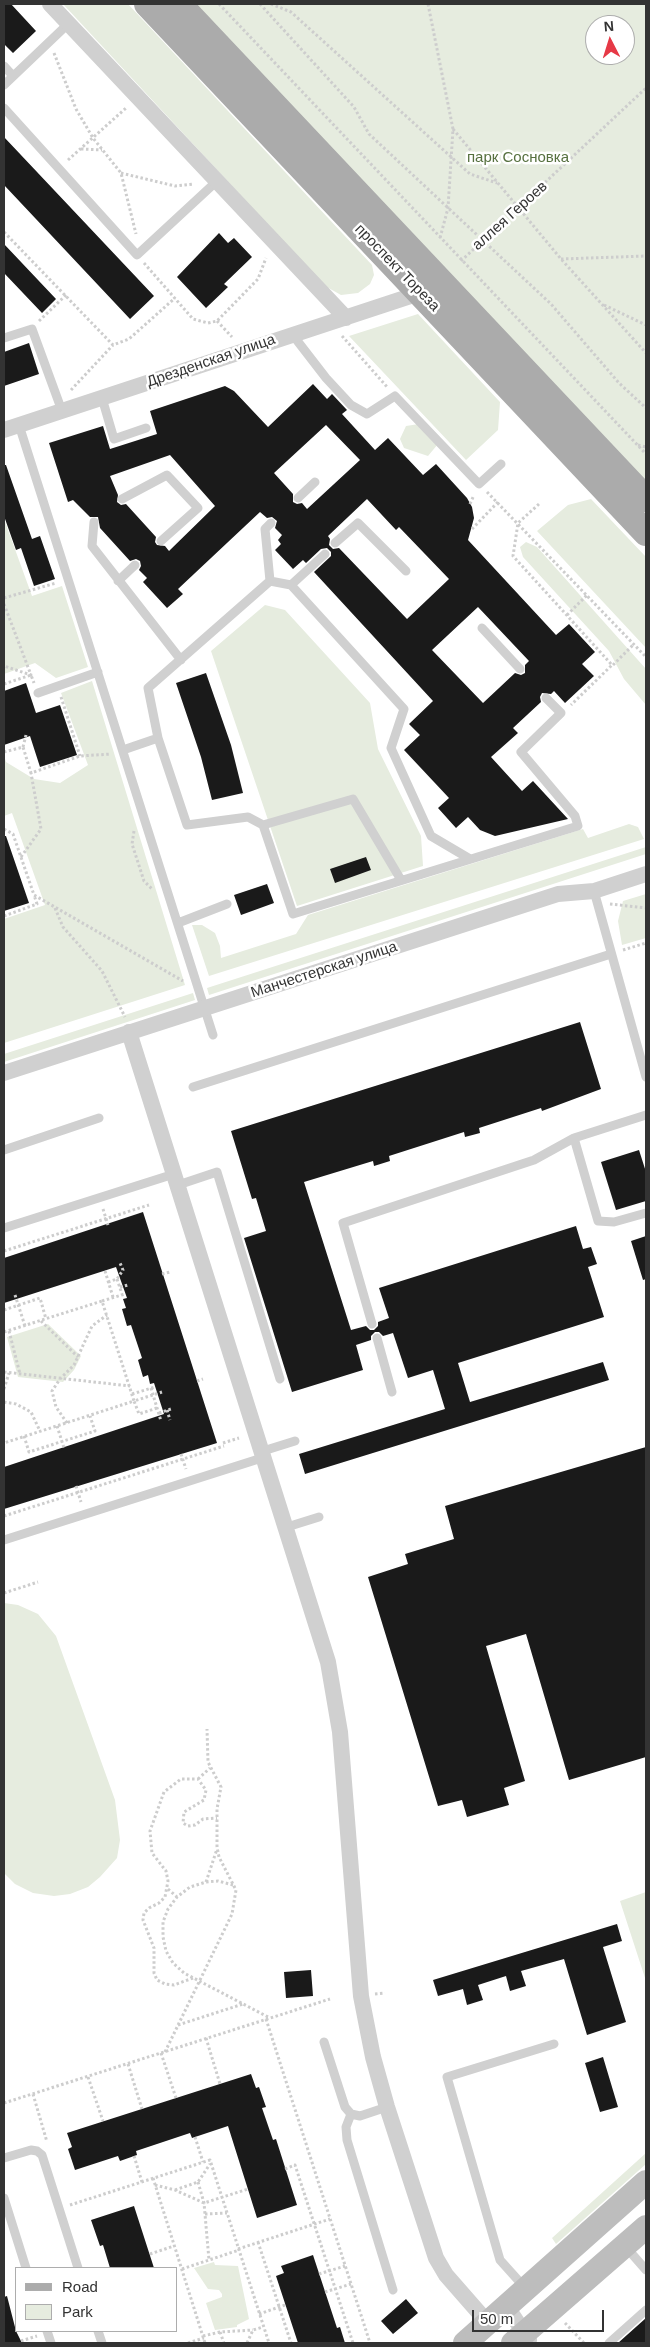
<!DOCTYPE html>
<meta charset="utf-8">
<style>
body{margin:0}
#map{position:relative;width:650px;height:2347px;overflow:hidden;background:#fff;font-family:Helvetica,sans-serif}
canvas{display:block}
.frame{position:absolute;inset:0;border:5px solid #333;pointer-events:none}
.legend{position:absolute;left:15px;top:2267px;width:162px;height:65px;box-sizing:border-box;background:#fff;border:1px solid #adadad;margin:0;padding:6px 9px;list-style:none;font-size:15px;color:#333}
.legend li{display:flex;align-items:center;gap:10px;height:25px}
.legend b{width:25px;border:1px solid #adadad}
.north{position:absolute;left:585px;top:15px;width:50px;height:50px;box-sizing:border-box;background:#fff;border:1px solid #adadad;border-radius:50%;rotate:355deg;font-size:14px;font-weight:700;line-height:20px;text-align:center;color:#333}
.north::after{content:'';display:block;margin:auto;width:18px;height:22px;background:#e63946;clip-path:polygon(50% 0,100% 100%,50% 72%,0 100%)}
.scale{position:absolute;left:472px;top:2310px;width:132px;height:22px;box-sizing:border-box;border:2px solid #333;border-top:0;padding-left:6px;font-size:15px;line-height:18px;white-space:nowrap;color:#333;-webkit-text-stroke:4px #fff;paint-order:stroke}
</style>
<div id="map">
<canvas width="650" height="2347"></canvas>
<div class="frame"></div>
<ul class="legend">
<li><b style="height:6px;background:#ababab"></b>Road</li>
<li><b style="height:14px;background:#e6ecdf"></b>Park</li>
</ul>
<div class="north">N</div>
<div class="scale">50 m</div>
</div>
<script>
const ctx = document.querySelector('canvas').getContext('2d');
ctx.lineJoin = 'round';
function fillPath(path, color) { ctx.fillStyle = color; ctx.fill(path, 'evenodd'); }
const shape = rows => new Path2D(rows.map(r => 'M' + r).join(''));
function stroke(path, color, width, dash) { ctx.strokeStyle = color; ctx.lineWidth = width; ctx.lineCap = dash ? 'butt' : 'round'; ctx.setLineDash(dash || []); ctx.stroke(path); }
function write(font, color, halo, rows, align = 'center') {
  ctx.font = font + ' Helvetica,sans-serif'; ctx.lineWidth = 5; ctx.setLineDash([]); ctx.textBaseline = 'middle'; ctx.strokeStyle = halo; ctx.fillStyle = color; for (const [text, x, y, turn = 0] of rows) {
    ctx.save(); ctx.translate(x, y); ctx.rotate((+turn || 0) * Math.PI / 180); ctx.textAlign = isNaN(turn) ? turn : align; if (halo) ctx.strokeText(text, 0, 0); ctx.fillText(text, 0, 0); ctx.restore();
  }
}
const green = shape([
 [63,4,128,4,372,265,374,275,370,284,358,293,341,295,325,286],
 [196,4,646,4,646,482],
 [595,25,625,25,625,55,595,55],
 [418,314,500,402,498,430,466,460,349,336],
 [419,424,438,444,428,456,404,448,400,439,406,426],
 [591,499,646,557,646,648,537,531,568,505],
 [4,519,32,596,62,586,88,667,56,678,35,663,4,674],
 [526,542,537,547,646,669,646,705,624,679,609,651,523,557,520,547],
 [265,605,285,610,370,703,378,749,421,836,423,866,297,906,211,651],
 [92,681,185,985,4,1043,4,919,45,905,12,813,4,816,4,755,6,762,34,779,60,783,88,765,61,693],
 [629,824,638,827,644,839,209,976,192,925,202,925,215,933,220,946,221,958,296,934,308,915,583,829,588,838],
 [646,847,646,854,209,995,207,988],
 [646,894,646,938,622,945,618,921,623,901],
 [193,993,195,1000,4,1062,4,1054],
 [48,1324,81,1356,74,1370,63,1382,18,1377,7,1337],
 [4,1603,18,1605,38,1614,56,1636,115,1800,120,1840,117,1858,100,1877,88,1887,70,1894,54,1896,33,1893,15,1884,4,1873],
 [646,1892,646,1981,620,1901],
 [646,2153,646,2164,556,2244,552,2238],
 [214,2262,215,2265,238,2266,249,2319,237,2325,237,2327,215,2330,206,2303,222,2297,222,2294,219,2290,208,2289,194,2268]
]);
const building = shape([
 [4,4,11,4,36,31,13,53,4,44],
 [4,137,154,296,130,319,4,185],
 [219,233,228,243,234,238,252,257,224,284,228,287,206,308,177,277],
 [4,244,56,299,42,313,4,273],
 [29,343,39,374,4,386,4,352],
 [313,384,327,399,332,394,347,410,342,414,375,450,388,438,423,475,436,464,467,498,472,507,474,518,468,540,556,635,569,624,595,652,582,664,594,676,565,703,554,691,551,694,542,693,540,697,541,702,513,728,518,733,491,757,522,791,533,781,568,819,495,836,480,830,468,817,456,828,438,808,449,798,404,750,420,735,409,724,433,701,314,572,331,556,331,552,327,548,321,549,306,563,303,560,293,569,275,550,281,544,278,540,282,535,275,528,277,521,272,517,267,518,260,512,178,589,183,594,167,608,143,582,147,578,139,570,141,566,140,561,136,559,130,561,100,528,98,517,90,517,73,500,68,502,49,443,103,426,110,449,157,434,150,411,225,386,234,391,268,427],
 [326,425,360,460,307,509,302,503,297,504,293,502,293,494,274,473],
 [170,455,215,506,169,551,165,546,157,545,155,542,156,537,126,504,121,505,117,502,118,495,110,476],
 [367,499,396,530,399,527,449,579,407,619,339,548,333,549,329,545,330,539,328,536],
 [478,607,529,661,525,665,525,673,521,675,515,673,483,703,432,650],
 [4,465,6,465,32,539,40,536,55,579,34,586,21,548,16,550,4,516],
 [206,673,231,745,243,793,212,800,201,757,176,683],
 [26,683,36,713,60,705,77,755,40,767,30,736,4,745,4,691],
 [4,836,6,836,29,903,4,911],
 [366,857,371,870,335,883,330,869],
 [267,884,274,903,241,915,234,895],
 [580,1022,601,1089,542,1111,541,1108,479,1128,480,1133,465,1137,464,1132,389,1156,390,1161,374,1166,373,1161,304,1182,351,1330,366,1326,370,1330,374,1330,378,1326,378,1322,389,1318,379,1288,576,1226,583,1249,591,1247,597,1264,588,1267,604,1317,458,1363,470,1402,603,1362,609,1380,305,1474,299,1454,445,1409,433,1370,408,1378,393,1333,383,1336,379,1332,375,1332,371,1336,371,1340,356,1345,363,1370,292,1392,244,1238,266,1231,256,1198,252,1199,231,1131],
 [639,1150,646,1172,646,1201,616,1210,601,1162],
 [143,1212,217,1443,4,1509,4,1467,164,1414,154,1383,150,1384,148,1375,143,1377,138,1360,142,1358,131,1325,127,1326,122,1309,126,1308,123,1299,127,1298,116,1267,4,1303,4,1258],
 [646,1236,646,1279,643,1280,631,1241],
 [646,1447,646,1757,569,1780,526,1634,486,1646,525,1781,504,1788,509,1805,467,1817,462,1800,438,1806,368,1577,408,1564,405,1554,454,1539,445,1506],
 [617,1924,622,1941,603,1947,626,2022,587,2035,564,1959,521,1971,526,1986,510,1991,506,1976,478,1985,483,2000,467,2005,463,1989,438,1996,433,1980],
 [311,1970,313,1996,286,1998,284,1972],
 [603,2057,618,2107,600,2112,585,2063],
 [251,2074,256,2088,259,2087,266,2107,262,2108,273,2140,276,2139,297,2205,257,2218,228,2126,192,2138,190,2133,136,2151,137,2155,120,2161,118,2156,75,2170,68,2149,72,2147,67,2133],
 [134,2206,154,2268,110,2268,103,2245,100,2246,91,2220],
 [313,2255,337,2328,340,2327,345,2343,298,2343,276,2276,284,2273,281,2266],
 [7,2296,16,2331,22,2343,4,2343,4,2297],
 [406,2299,418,2313,393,2334,381,2321],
 [646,2318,646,2343,618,2343]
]);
const path = shape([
 [219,4,646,454],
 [260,4,354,107,369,134,551,304,619,383,646,408],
 [271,4,291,12,470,174,497,183],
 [428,4,453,129,448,208,440,238],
 [54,53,76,109,93,138,121,173,136,234],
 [453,129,561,259,646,353],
 [81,149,102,150],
 [68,160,126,108],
 [121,173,175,186,194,184],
 [4,232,113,345,129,339,175,298],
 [561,259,646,256],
 [461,261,646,88],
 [144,263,193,319,208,323,217,321,258,279,266,258],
 [604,305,646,325],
 [39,321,66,295],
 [217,321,232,337],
 [342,336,388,388],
 [71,390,113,345],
 [638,445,646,447],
 [487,492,646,657],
 [470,504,474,495],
 [539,504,518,523,513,556,612,665,571,705],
 [472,529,498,502],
 [4,598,56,583],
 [4,604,31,675,4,666],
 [567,615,587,595],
 [613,665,634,644],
 [4,684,31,675,34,683],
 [61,697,80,756],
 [23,747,26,735],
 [4,752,23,747,31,773,80,756,111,754],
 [4,829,13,834,34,895,183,981],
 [134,831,132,844,144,881,152,889],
 [21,857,41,829,31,773],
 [610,904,646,908],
 [55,908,63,927,102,971,125,1017],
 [4,916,37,904,34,895],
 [623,950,646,943],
 [103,1209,108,1225],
 [4,1251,149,1205],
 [105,1271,113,1297],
 [162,1274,170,1272],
 [117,1279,122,1294],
 [108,1282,117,1279,123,1270,120,1263],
 [120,1287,128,1285],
 [15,1295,25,1326],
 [102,1301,125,1294],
 [4,1310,40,1298,46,1319],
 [41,1321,78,1357],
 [9,1331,20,1374],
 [4,1332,102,1301,134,1401,4,1443],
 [4,1372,130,1386],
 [197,1381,203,1379],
 [151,1388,161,1421],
 [4,1389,9,1373],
 [132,1394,155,1387],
 [4,1402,16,1404,31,1412,40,1431],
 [157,1408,139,1414,134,1401,162,1392],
 [167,1410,170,1420],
 [159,1413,171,1409],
 [67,1423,56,1407,52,1391,60,1379,74,1365,92,1326,107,1315],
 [57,1426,64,1448],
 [24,1436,29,1452,95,1431,90,1416],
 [223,1443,239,1438],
 [181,1454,186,1469],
 [76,1486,81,1502],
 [4,1516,224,1446],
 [4,1593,38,1582],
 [198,1779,210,1768],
 [206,1882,217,1849],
 [233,1885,218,1881,206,1882,190,1887,177,1897,168,1909,163,1922,163,1937,166,1951,173,1963,184,1973,270,2018],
 [168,1889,177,1897],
 [193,1978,174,1985,165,1984,157,1980,154,1973,154,1948,143,1920,144,1913,149,1908,159,1903,165,1897,168,1881,166,1871,152,1853,150,1831,164,1792,181,1779,198,1779,206,1790,204,1800,184,1812,183,1823,188,1826,195,1825,203,1819,217,1818],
 [375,1994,385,1993],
 [266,2019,370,2343],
 [178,2025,243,2004],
 [206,2038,220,2084],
 [165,2052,232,1914,236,1890,219,1857,217,1847,217,1809,221,1787,208,1762,207,1729],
 [161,2053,176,2098],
 [128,2064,142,2109],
 [88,2077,103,2121],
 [33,2094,47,2142],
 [4,2103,330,1999],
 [195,2137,203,2162],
 [134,2156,142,2182],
 [285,2169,295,2165,353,2343],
 [153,2178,205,2343],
 [198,2182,204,2203,209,2260],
 [155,2185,175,2190,204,2203,248,2189],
 [175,2190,198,2182,210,2164],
 [70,2205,210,2160,269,2343],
 [205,2214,227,2213],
 [258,2242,291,2343],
 [238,2249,330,2219],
 [150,2254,174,2246],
 [182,2269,239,2250],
 [319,2274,345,2266],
 [325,2292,351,2284],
 [259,2314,285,2305],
 [15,2322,16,2322],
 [565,2323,584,2343],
 [220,2332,224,2343],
 [203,2336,220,2332,253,2330],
 [21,2341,37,2336],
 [188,2343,204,2338],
 [247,2343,253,2330,263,2327]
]);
const service = shape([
 [4,66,13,76],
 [4,85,68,24],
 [4,108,137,255,217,181],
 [292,334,326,378,351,405,367,414,395,396,479,484,501,464],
 [4,338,32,329,62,411],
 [102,398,114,439,146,428],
 [19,425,213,1035],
 [298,498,315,482],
 [122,499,167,475,198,508,161,541],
 [94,522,92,546,181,660],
 [335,543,358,523,406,571],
 [118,581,135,565],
 [270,581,265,529,271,523],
 [291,585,325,554],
 [482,628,520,669],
 [38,693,98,672],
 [158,738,187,825,248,817,263,825,293,914,578,826,575,816,521,752,561,713,546,698],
 [123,750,158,738,148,688,270,581,291,585,404,709,391,748,431,836,470,859],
 [263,825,353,799,401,880],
 [594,891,646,1077],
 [178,923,227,904],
 [193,1087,611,954],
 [574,1138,598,1221,614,1222,646,1213],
 [4,1150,99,1118],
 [178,1185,217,1172,280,1379],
 [4,1228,174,1174],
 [372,1324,343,1223,534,1160,574,1138,646,1115],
 [377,1338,392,1392],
 [263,1451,295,1441],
 [287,1527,319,1517],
 [4,1540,265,1457],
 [324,2042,345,2107,351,2114,360,2116,387,2107],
 [351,2114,346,2127,347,2140,393,2290],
 [4,2158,31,2150,37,2151,42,2155,78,2268],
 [4,2198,26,2268],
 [625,2246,646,2270],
 [526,2289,500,2260,447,2077,554,2044],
 [47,2331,51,2343],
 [98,2331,102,2343],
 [609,2343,646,2310]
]);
const minor = shape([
 [50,4,346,318],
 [4,430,420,293],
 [129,1032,328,1662,340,1732,361,1996,373,2057,387,2107,436,2258,446,2275,488,2323],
 [4,1073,558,894,594,891,646,874],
 [507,2307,529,2340]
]);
const secondary = shape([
 [465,2343,646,2182],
 [513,2343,646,2227]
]);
const primary = shape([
 [147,4,646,533],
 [179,4,646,499]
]);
const parkNames = [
 ["парк Сосновка",518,158]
];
const streetNames = [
 ["аллея Героев",510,216,-42],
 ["проспект Тореза",397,268,46],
 ["Дрезденская улица",211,361,-19],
 ["Манчестерская улица",324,970,-18]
];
fillPath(green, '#e6ecdf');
fillPath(building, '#1a1a1a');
stroke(path, '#cdcdcd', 3, [2.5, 2.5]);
stroke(service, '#d0d0d0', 9);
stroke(minor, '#d0d0d0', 16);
stroke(secondary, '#bdbdbd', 24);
stroke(primary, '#ababab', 26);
write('15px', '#56703f', '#fff', parkNames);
write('15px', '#333', '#fff', streetNames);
</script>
